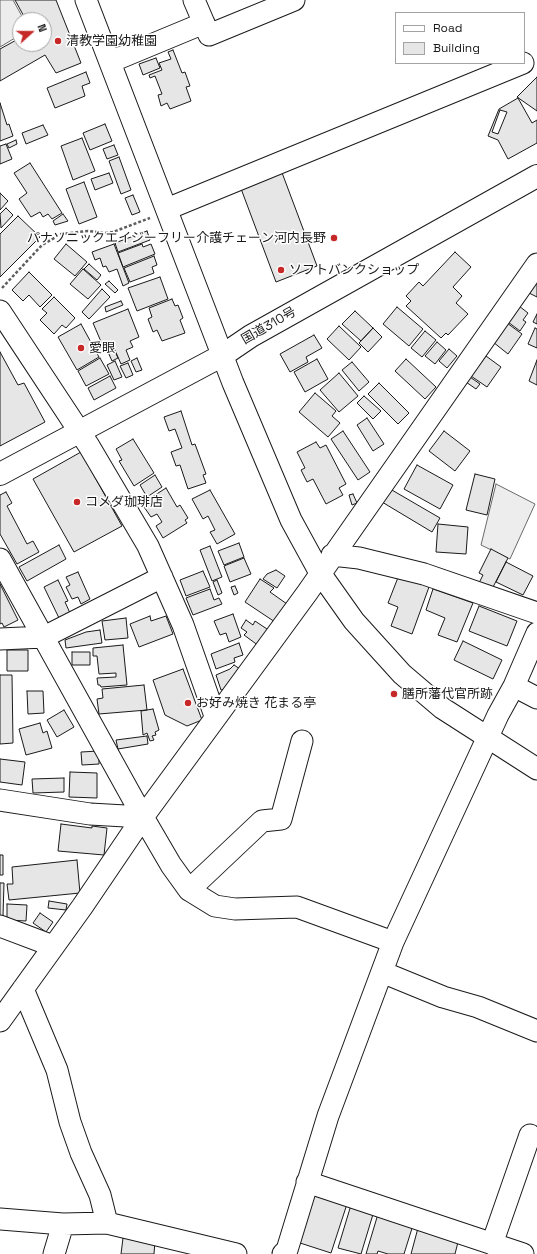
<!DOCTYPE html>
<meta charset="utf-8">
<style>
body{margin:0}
#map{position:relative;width:537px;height:1254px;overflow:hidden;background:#fff;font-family:"Space Grotesk",sans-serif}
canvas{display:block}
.legend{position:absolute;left:395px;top:12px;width:130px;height:52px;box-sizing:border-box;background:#fff;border:1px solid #a3a3a3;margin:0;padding:5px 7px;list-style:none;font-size:12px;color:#1a1a1a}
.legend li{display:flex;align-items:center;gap:8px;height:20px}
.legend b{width:20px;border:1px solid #a3a3a3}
.north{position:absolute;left:12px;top:12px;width:40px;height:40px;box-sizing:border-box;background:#fff;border:1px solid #a3a3a3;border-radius:50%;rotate:69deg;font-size:11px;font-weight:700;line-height:16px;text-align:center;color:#1a1a1a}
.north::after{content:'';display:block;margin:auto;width:14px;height:18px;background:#c62828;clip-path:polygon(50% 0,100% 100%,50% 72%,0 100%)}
</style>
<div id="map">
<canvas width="537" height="1254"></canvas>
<ul class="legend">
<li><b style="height:5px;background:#fff"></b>Road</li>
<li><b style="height:11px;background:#e6e6e6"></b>Building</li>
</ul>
<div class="north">N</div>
</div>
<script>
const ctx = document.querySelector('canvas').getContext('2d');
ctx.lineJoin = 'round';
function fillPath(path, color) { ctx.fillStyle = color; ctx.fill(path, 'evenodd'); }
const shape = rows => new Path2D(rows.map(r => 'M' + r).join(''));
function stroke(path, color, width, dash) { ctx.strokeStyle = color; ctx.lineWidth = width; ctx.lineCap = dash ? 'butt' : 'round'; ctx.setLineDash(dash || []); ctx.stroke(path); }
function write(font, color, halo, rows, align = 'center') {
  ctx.font = font + ' "Space Grotesk","Noto Sans JP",sans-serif'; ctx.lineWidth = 3; ctx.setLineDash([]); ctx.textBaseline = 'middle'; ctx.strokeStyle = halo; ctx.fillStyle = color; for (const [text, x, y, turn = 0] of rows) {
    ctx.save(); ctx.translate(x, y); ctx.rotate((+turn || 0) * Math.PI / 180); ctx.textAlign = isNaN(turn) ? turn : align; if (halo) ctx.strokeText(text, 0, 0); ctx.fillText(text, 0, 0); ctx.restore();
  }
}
const built = shape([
 [0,0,13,0,24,20,20,20,20,35,0,47,0,0],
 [496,484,535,504,510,559,481,545,496,484]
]);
const building = shape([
 [15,0,56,0,81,63,56,73,45,55,0,81,0,49,20,38,20,44,44,44,44,20,26,20,15,0],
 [173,50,182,73,185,72,190,86,186,87,191,101,170,109,167,103,161,106,158,95,162,94,155,76,150,78,149,75,162,70,159,63,171,59,168,52,173,50],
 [156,58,160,68,143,75,139,64,156,58],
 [86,72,90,83,82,86,85,96,55,108,47,88,86,72],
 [537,77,537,111,517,97,537,77],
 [518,98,532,123,537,120,537,143,508,159,498,140,488,136,499,109,518,98],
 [0,103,7,125,9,124,13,136,0,141,0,103],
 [500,110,507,112,498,134,492,132,500,110],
 [105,124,112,141,90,150,83,133,105,124],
 [43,125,48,135,26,144,22,133,43,125],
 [82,138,95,171,73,180,61,146,82,138],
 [16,140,17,144,9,148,7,144,16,140],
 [6,144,12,159,0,164,0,146,6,144],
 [114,145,118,155,107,159,103,149,114,145],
 [119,157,131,190,121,194,109,161,119,157],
 [30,163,62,213,52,219,48,214,43,217,40,212,31,217,19,199,27,193,14,173,30,163],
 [281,170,317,266,276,282,240,186,281,170],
 [109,173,113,183,95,190,91,179,109,173],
 [84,182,97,217,79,224,66,189,84,182],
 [0,193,8,201,0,210,0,193],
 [133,195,140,212,132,215,125,198,133,195],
 [6,208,13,215,1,228,0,214,6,208],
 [63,214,68,221,55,225,53,221,63,214],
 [18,216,40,237,0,277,0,234,18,216],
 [147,231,150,240,118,252,115,243,147,231],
 [66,244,87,262,75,276,54,259,66,244],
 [114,244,129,283,123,286,117,269,109,272,106,266,103,267,100,258,95,260,92,252,114,244],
 [142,244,143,247,151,244,155,254,123,267,118,253,142,244],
 [455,252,471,267,453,287,462,296,456,303,468,314,448,335,446,333,441,338,406,306,411,301,406,296,419,282,423,286,455,252],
 [154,256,157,265,152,267,154,273,130,282,124,268,154,256],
 [89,264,101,275,97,280,84,269,89,264],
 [83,269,101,285,88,299,70,284,83,269],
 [29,272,52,295,40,307,29,295,23,301,12,290,29,272],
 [537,276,537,297,529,293,537,276],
 [160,277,168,299,137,311,128,288,160,277],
 [109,281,118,290,115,293,105,284,109,281],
 [102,289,110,297,89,319,82,312,102,289],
 [54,297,75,318,66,328,62,325,54,334,40,320,47,313,42,309,54,297],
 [172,299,175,306,178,305,183,318,180,320,185,333,162,341,157,330,153,332,148,319,152,317,149,308,172,299],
 [121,301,123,305,106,312,105,307,121,301],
 [519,306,528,313,523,320,526,322,520,331,508,322,519,306],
 [397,307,423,329,409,346,383,324,397,307],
 [128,309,139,337,130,341,133,347,126,350,130,360,121,364,114,348,105,351,93,323,128,309],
 [355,311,373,328,361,341,342,324,355,311],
 [537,314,537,324,533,322,537,314],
 [507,323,522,334,508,354,493,342,507,323],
 [81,324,99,357,77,370,58,337,81,324],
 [339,326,361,347,349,360,327,339,339,326],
 [373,328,382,337,368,352,359,343,373,328],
 [535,328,537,329,537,348,528,344,535,328],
 [425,331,436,340,422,357,411,348,425,331],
 [314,335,322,348,306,357,308,362,290,372,280,354,314,335],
 [437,342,446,350,435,364,425,356,437,342],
 [114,349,118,358,112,361,108,352,114,349],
 [449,349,457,356,447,368,439,361,449,349],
 [0,352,18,385,24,383,45,422,0,446,0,352],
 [486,356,501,367,487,387,471,376,486,356],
 [100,358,109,374,86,386,78,371,100,358],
 [137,358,142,370,136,372,131,361,137,358],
 [317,359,328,379,305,392,294,372,317,359],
 [406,359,436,387,425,399,395,371,406,359],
 [537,360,537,385,529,381,537,360],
 [115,361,122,377,114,380,107,365,115,361],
 [352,362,369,382,359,391,342,370,352,362],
 [128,363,133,375,126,378,120,366,128,363],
 [339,373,358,396,339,412,320,390,339,373],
 [110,376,116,388,94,400,88,388,110,376],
 [470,377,480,384,476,389,466,382,470,377],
 [379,383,409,413,398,424,368,394,379,383],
 [315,393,336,411,332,416,340,423,328,437,299,412,315,393],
 [364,396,381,411,373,419,357,403,364,396],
 [181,411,192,445,195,444,206,474,203,475,206,483,188,489,180,465,176,466,171,452,182,448,175,429,169,431,164,417,181,411],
 [367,418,384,444,373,451,357,425,367,418],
 [343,431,370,472,358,480,331,439,343,431],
 [444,431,470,451,455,471,429,451,444,431],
 [133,439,154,473,134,486,119,461,122,460,116,449,133,439],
 [316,442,320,448,326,445,346,484,339,488,343,495,326,504,313,479,307,482,301,470,305,468,297,452,316,442],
 [81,452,122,526,74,552,33,479,81,452],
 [417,465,453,485,440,509,404,489,417,465],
 [475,474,495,479,487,515,466,510,475,474],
 [155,475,162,487,147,497,140,485,155,475],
 [385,486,440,518,432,532,377,499,385,486],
 [166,488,177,507,180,505,188,518,185,520,187,523,163,538,156,526,162,522,157,514,151,517,144,507,151,503,149,499,166,488],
 [210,490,235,534,217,544,210,532,215,530,208,516,203,519,192,499,210,490],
 [6,492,12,503,7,506,27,544,33,541,39,552,17,564,0,534,0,495,6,492],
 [353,494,357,503,352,505,349,495,353,494],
 [438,524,468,527,466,554,436,552,438,524],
 [239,543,244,557,224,565,218,551,239,543],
 [59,545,66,559,27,581,19,567,59,545],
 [210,546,222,577,212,581,200,550,210,546],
 [491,549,508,558,492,589,479,583,483,575,479,573,491,549],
 [244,558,251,574,230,582,224,566,244,558],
 [506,562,533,576,523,595,496,582,506,562],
 [276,570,285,576,277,588,263,579,267,574,276,570],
 [203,571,210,587,186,596,180,580,203,571],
 [78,572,90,599,81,604,78,597,72,599,66,587,70,585,66,577,78,572],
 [399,575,429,587,412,634,391,626,398,607,388,603,399,575],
 [260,579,274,588,270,592,287,604,275,622,245,602,260,579],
 [58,580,68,601,65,602,70,613,59,618,44,587,58,580],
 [217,580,222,593,218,595,213,582,217,580],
 [0,584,18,620,4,627,2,623,0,624,0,584],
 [235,586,238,593,234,595,231,587,235,586],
 [210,589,214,600,219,598,222,604,193,615,186,598,210,589],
 [433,589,473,603,457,642,438,635,445,618,426,610,433,589],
 [479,606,517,621,507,646,469,631,479,606],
 [233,614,241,637,229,642,226,633,220,635,214,621,233,614],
 [150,616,151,621,166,616,173,634,139,647,130,624,150,616],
 [126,618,128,638,105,640,102,621,126,618],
 [246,620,253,625,255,621,270,631,259,646,244,635,247,632,241,628,246,620],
 [100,630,102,643,66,648,65,640,86,632,100,630],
 [463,641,502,660,493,679,454,660,463,641],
 [239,643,243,655,234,658,235,662,216,669,211,654,239,643],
 [123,645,127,685,101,687,100,685,98,685,97,678,116,677,116,673,99,674,97,656,93,656,93,648,123,645],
 [7,650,28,650,28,671,7,671,7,650],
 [72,652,90,652,90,665,72,665,72,652],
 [234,665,240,669,227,688,221,690,216,675,230,669,234,665],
 [183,669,202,720,187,726,165,715,153,680,183,669],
 [0,675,12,675,13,743,0,744,0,675],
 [144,685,147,710,99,714,97,699,103,698,102,689,144,685],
 [27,691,43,691,44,713,28,714,27,691],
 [153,709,159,730,155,732,156,735,152,736,154,740,150,741,147,733,143,735,141,711,153,709],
 [64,710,74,727,57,737,47,720,64,710],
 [40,723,43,733,47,731,52,748,26,755,19,729,40,723],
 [147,736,148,744,118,749,116,740,147,736],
 [99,751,99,764,82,765,81,752,99,751],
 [0,759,25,762,22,785,0,782,0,759],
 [70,772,97,773,97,798,69,797,70,772],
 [64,778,64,792,33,793,32,779,64,778],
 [61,824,92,828,92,826,107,828,104,855,58,851,61,824],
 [0,855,3,855,3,875,0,875,0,855],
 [77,860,80,893,9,900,7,884,13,884,12,867,77,860],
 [0,883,4,883,3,916,0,916,0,883],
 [49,901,67,904,66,910,48,908,49,901],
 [7,904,27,905,26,921,7,920,7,904],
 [40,913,53,922,46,932,33,923,40,913],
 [313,1192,347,1204,331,1253,297,1242,313,1192],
 [351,1205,374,1211,361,1254,338,1248,351,1205],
 [378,1214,413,1225,404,1254,388,1254,378,1251,377,1254,366,1254,378,1214],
 [418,1228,459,1238,455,1254,411,1254,418,1228],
 [123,1238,155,1241,154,1254,121,1254,123,1238]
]);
const path = shape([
 [2,288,42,245,61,234,88,231,105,233,113,232,150,218]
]);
const minor = shape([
 [86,0,233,383,291,520,320,573,354,621,402,674,442,708,537,769],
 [194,0,209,35,294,0],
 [110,62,204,23],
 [167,209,523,63],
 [0,311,89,446,148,546,183,625,215,716],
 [332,555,359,558,424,574,537,613],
 [0,559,143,817,171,865,189,890,215,906,235,909,297,907,393,942],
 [0,639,44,637,162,577],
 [514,686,537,698],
 [0,800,90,814,143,817],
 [189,890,262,821,281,819,302,741],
 [0,926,53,946],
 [382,972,443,997,478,1007,537,1031],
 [23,989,57,1070,70,1122,81,1153,100,1195,107,1223],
 [0,1021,82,907,143,817,307,593,537,264],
 [307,1182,523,1254],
 [0,1219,63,1224,107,1223,236,1254],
 [492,1244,530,1135],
 [54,1254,63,1224],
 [283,1254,287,1250,328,1116,393,942,498,715,514,686,537,633]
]);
const highway = shape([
 [0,474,223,355,251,336,537,176]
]);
const markers = [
 [58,41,4,"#c62828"],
 [334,238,4,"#c62828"],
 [281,270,4,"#c62828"],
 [81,348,4,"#c62828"],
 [77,502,4,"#c62828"],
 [394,694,4,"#c62828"],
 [188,703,4,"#c62828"]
];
const poiNames = [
 ["清教学園幼稚園",66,41],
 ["パナソニックエイジーフリー介護チェーン河内長野",326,238,"right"],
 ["ソフトバンクショップ",289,270],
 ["愛眼",89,348],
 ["コメダ珈琲店",85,502],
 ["膳所藩代官所跡",402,694],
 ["お好み焼き 花まる亭",196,703]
];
const streetNames = [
 ["国道310号",269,326,-30]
];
fillPath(built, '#ededed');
stroke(built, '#6a6a6a', 1);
fillPath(building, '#e6e6e6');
stroke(building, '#1a1a1a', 1);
stroke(minor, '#1a1a1a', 23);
stroke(highway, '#1a1a1a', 24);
stroke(path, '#5f5f5f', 2.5, [3, 2]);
stroke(minor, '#fff', 21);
stroke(highway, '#fff', 22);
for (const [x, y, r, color] of markers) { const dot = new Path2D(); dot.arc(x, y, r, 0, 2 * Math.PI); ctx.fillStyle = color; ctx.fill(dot); stroke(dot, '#fff', 1.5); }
write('13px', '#1a1a1a', '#fff', poiNames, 'left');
write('13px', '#1a1a1a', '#fff', streetNames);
</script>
